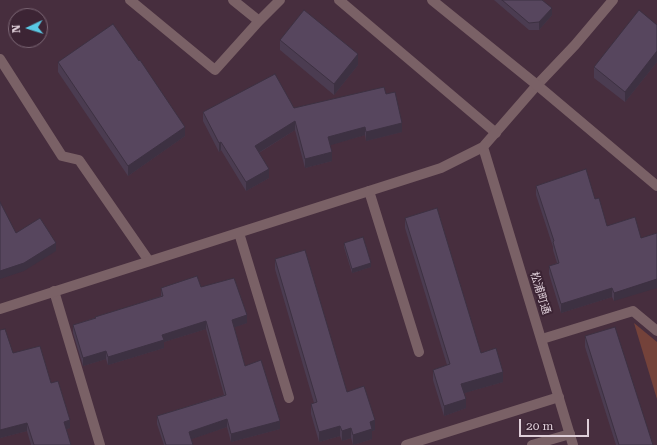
<!DOCTYPE html>
<meta charset="utf-8">
<style>
body{margin:0}
#map{position:relative;width:657px;height:445px;overflow:hidden;background:#472e3e;font-family:"Roboto Serif",serif}
canvas{display:block}
.north{position:absolute;left:8px;top:8px;width:40px;height:40px;box-sizing:border-box;background:#3c2434;border:1px solid #7d6876;border-radius:50%;rotate:266deg;font-size:11px;font-weight:700;line-height:16px;text-align:center;color:#dfcfd9}
.north::after{content:'';display:block;margin:auto;width:14px;height:18px;background:#59c8e4;clip-path:polygon(50% 0,100% 100%,50% 72%,0 100%)}
.scale{position:absolute;left:519px;top:419px;width:70px;height:18px;box-sizing:border-box;border:2px solid #dfcfd9;border-top:0;padding-left:5px;font-size:12px;line-height:14px;white-space:nowrap;color:#dfcfd9;-webkit-text-stroke:3px #3c2434;paint-order:stroke}
</style>
<div id="map">
<canvas width="657" height="445"></canvas>
<div class="north">N</div>
<div class="scale">20 m</div>
</div>
<script>
const ctx = document.querySelector('canvas').getContext('2d');
ctx.lineJoin = 'round';
function fillPath(path, color) { ctx.fillStyle = color; ctx.fill(path, 'evenodd'); }
const shape = rows => new Path2D(rows.map(r => 'M' + r).join(''));
function stroke(path, color, width, dash) { ctx.strokeStyle = color; ctx.lineWidth = width; ctx.lineCap = dash ? 'butt' : 'round'; ctx.setLineDash(dash || []); ctx.stroke(path); }
function write(font, color, halo, rows, align = 'center') {
  ctx.font = font + ' "Roboto Serif","Noto Sans JP",serif'; ctx.lineWidth = 4; ctx.setLineDash([]); ctx.textBaseline = 'middle'; ctx.strokeStyle = halo; ctx.fillStyle = color; for (const [text, x, y, turn = 0] of rows) {
    ctx.save(); ctx.translate(x, y); ctx.rotate((+turn || 0) * Math.PI / 180); ctx.textAlign = isNaN(turn) ? turn : align; if (halo) ctx.strokeText(text, 0, 0); ctx.fillText(text, 0, 0); ctx.restore();
  }
}
const green = shape([
 [634,323,657,342,657,399]
]);
const service = shape([
 [130,0,215,70,259,21,280,0],
 [233,0,259,21],
 [339,0,496,133],
 [0,59,62,156,79,160,149,261],
 [369,191,419,352],
 [239,233,289,398],
 [54,291,100,445],
 [542,339,633,311,657,331],
 [532,445,570,434]
]);
const minor = shape([
 [483,147,573,445],
 [0,309,441,168,483,147,537,85,575,45,613,0],
 [406,445,559,397]
]);
const tertiary = shape([
 [432,0,537,85,657,186]
]);
const wall = shape([
 [494,0,543,0,552,15,539,30,529,30],
 [657,25,657,62,625,102,594,78,594,67],
 [280,40,358,65,334,95,280,50],
 [58,62,185,136,128,176,58,72],
 [386,94,402,132,366,141,365,135,330,145,332,161,305,168,295,130,259,153,269,178,246,191,221,150,219,152,203,121,203,112,294,108],
 [536,186,595,199,607,226,635,217,614,301,612,297,561,313,549,274,549,266,557,263,553,250,553,247,536,195],
 [405,218,481,353,503,382,464,393,466,408,444,416,433,380,433,370,447,365,405,228],
 [344,243,371,267,352,273,344,247],
 [275,259,347,392,375,430,372,431,372,439,353,445,351,438,342,441,340,436,319,442,311,414,311,404,314,403,275,269],
 [201,287,247,323,234,327,245,366,280,429,231,442,227,427,191,439,193,445,164,445,157,424,157,416,224,395,206,329,164,342,164,348,108,365,106,359,83,366,73,333,73,325,161,296,161,288],
 [0,330,13,353,51,383,70,428,66,429,71,445,31,445,27,431,0,438],
 [585,336,653,445,616,445,585,347]
]);
const shadedWall = shape([
 [552,8,552,15,539,30,539,22],
 [657,51,657,62,625,102,625,92],
 [358,54,358,65,334,95,334,84],
 [295,121,295,130,255,155,255,146],
 [402,123,402,132,366,141,366,132],
 [185,127,185,136,128,176,128,166],
 [365,127,365,135,328,146,328,137],
 [221,142,221,150,219,152,219,143],
 [332,152,332,161,305,168,305,159],
 [269,169,269,178,246,191,246,182],
 [56,243,56,251,24,271,0,279,0,271],
 [371,263,371,267,352,273,352,269],
 [657,279,657,288,614,301,614,293],
 [612,288,612,297,561,313,561,304],
 [247,315,247,323,232,328,232,320],
 [206,321,206,329,164,342,164,348,108,365,108,357,162,335],
 [106,351,106,359,83,366,83,358],
 [503,372,503,382,461,394,461,384],
 [466,399,466,408,444,416,444,406],
 [227,419,227,427,189,440,189,432],
 [70,420,70,428,64,430,64,422],
 [375,420,375,430,372,431,372,439,353,445,353,435,370,422],
 [280,421,280,429,231,442,231,434],
 [27,423,27,431,0,438,0,430],
 [340,426,340,436,319,442,319,432],
 [351,428,351,438,342,441,342,431]
]);
const building = shape([
 [502,0,542,0,552,8,539,22,529,23,502,0],
 [304,10,358,54,334,84,280,40,304,10],
 [639,10,657,25,657,51,625,92,594,67,639,10],
 [113,24,139,61,140,60,185,127,128,166,58,62,113,24],
 [275,74,294,108,384,87,386,94,395,92,402,123,366,132,365,127,328,137,332,152,305,159,295,121,255,146,269,169,246,182,221,142,219,143,203,112,275,74],
 [586,169,595,199,599,198,607,226,635,217,641,238,657,233,657,279,614,293,612,288,561,304,549,266,559,263,553,242,554,241,536,186,586,169],
 [0,202,16,233,40,218,56,243,24,263,0,271,0,202],
 [437,208,481,353,496,348,503,372,461,384,466,399,444,406,433,370,450,364,405,218,437,208],
 [363,237,371,263,352,269,344,243,363,237],
 [305,250,347,392,364,386,375,420,370,422,372,429,353,435,351,428,342,431,340,426,319,432,311,404,317,402,275,259,305,250],
 [197,276,201,287,234,278,247,315,232,320,245,366,261,360,280,421,231,434,227,419,189,432,193,445,166,445,157,416,226,395,206,321,162,335,164,340,108,357,106,351,83,358,73,325,96,318,95,317,163,296,161,288,197,276],
 [615,327,653,445,619,445,585,336,615,327],
 [5,329,13,353,40,346,51,383,58,381,70,420,64,422,71,445,34,445,27,423,0,430,0,330,5,329]
]);
const streetNames = [
 ["松浦町通",540,293,73]
];
fillPath(green, '#74423a');
stroke(service, '#7a6166', 10);
stroke(minor, '#7a6166', 10);
stroke(tertiary, '#7a6166', 10);
fillPath(wall, '#4b3c51');
fillPath(shadedWall, '#3d3142');
fillPath(building, '#57465e');
stroke(building, '#3d3142', 1);
write('11px', '#dfcfd9', '#3c2434', streetNames);
</script>
